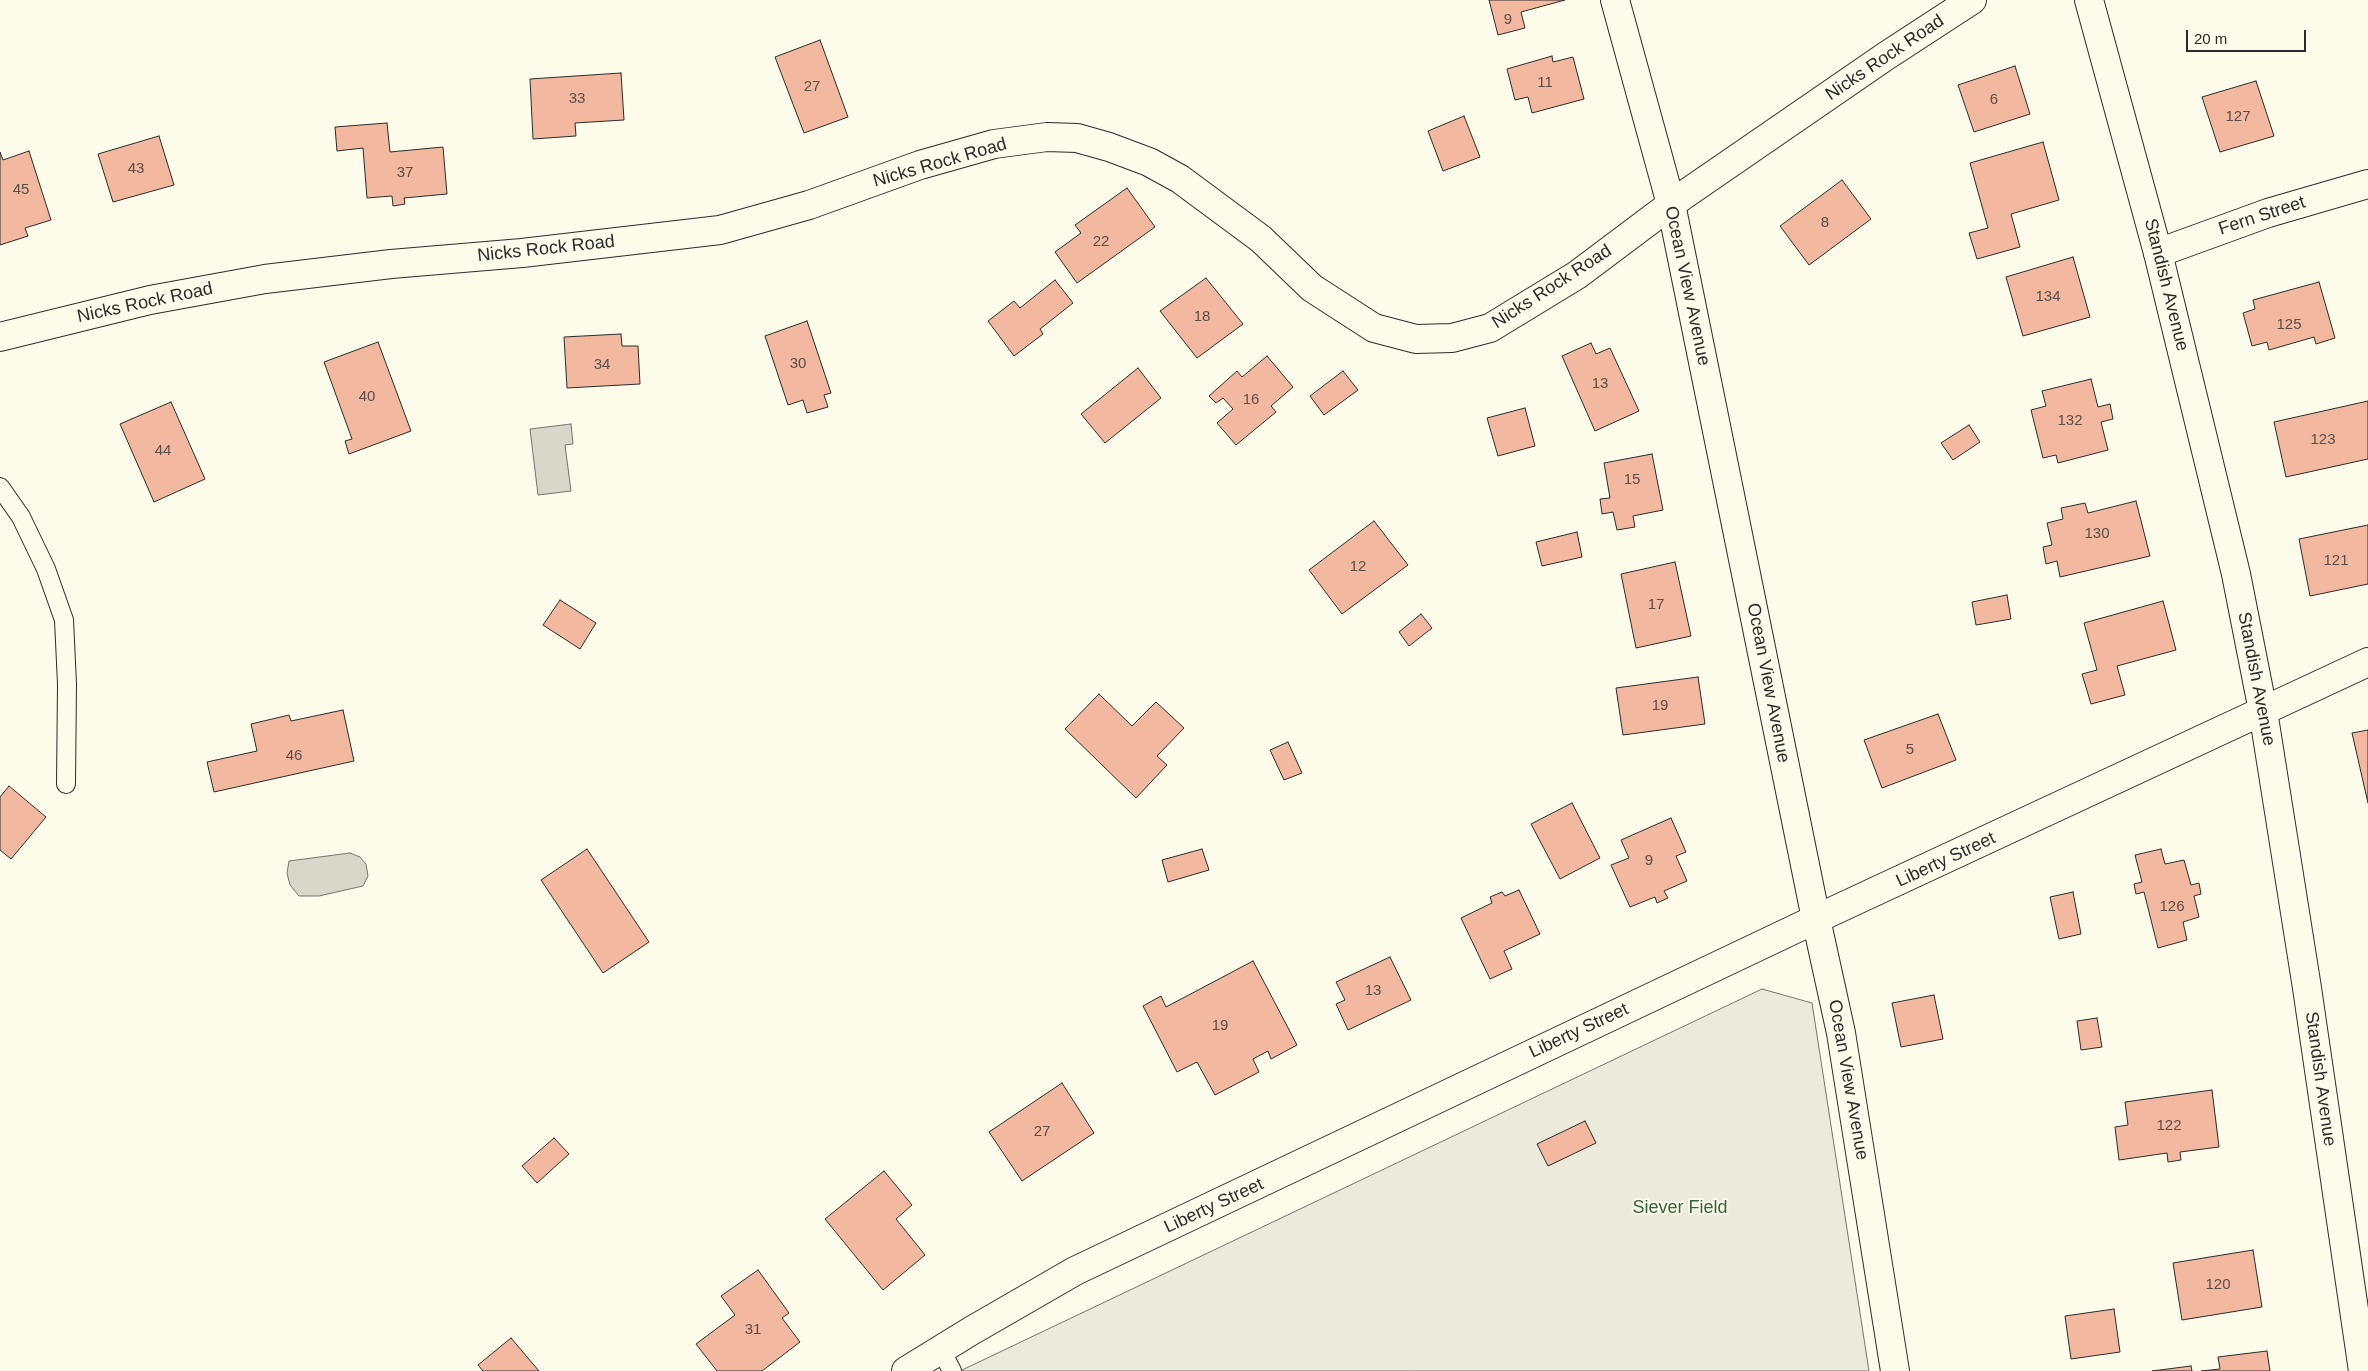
<!DOCTYPE html>
<style>
body{margin:0}
#map{position:relative;width:2368px;height:1371px;overflow:hidden;background:#fdfbea;font-family:Arial,sans-serif}
canvas{display:block}
.scale{position:absolute;left:2186px;top:30px;width:120px;height:22px;box-sizing:border-box;border:2px solid #2b2b2b;border-top:0;padding-left:6px;font-size:15px;line-height:18px;white-space:nowrap;color:#2b2b2b;-webkit-text-stroke:4px #fdfbea;paint-order:stroke}
</style>
<div id="map">
<canvas width="2368" height="1371"></canvas>
<div class="scale">20 m</div>
</div>
<script>
const ctx = document.querySelector('canvas').getContext('2d');
ctx.lineJoin = 'round';
function fillPath(path, color) { ctx.fillStyle = color; ctx.fill(path, 'evenodd'); }
const shape = rows => new Path2D(rows.map(r => 'M' + r).join(''));
function stroke(path, color, width, dash) { ctx.strokeStyle = color; ctx.lineWidth = width; ctx.lineCap = dash ? 'butt' : 'round'; ctx.setLineDash(dash || []); ctx.stroke(path); }
function write(font, color, halo, rows, align = 'center') {
  ctx.font = font + ' Arial,sans-serif'; ctx.lineWidth = 4; ctx.setLineDash([]); ctx.textBaseline = 'middle'; ctx.strokeStyle = halo; ctx.fillStyle = color; for (const [text, x, y, turn = 0] of rows) {
    ctx.save(); ctx.translate(x, y); ctx.rotate((+turn || 0) * Math.PI / 180); ctx.textAlign = isNaN(turn) ? turn : align; if (halo) ctx.strokeText(text, 0, 0); ctx.fillText(text, 0, 0); ctx.restore();
  }
}
const green = shape([
 [1762,989,1812,1003,1869,1371,960,1371,1762,989]
]);
const water = shape([
 [571,424,573,444,565,445,571,491,538,495,530,429,571,424],
 [350,853,360,857,366,864,368,876,363,886,319,896,299,896,290,885,287,873,289,861,350,853]
]);
const building = shape([
 [1489,0,1565,0,1521,12,1525,28,1498,35,1489,0],
 [820,40,848,117,804,133,775,57,820,40],
 [1552,56,1553,62,1573,57,1584,99,1532,113,1528,97,1515,100,1507,69,1552,56],
 [2015,66,2030,114,1974,132,1958,85,2015,66],
 [621,73,624,120,575,123,576,136,533,139,530,79,621,73],
 [2256,81,2274,136,2220,152,2202,97,2256,81],
 [1464,116,1480,157,1443,171,1428,131,1464,116],
 [387,123,390,152,443,147,447,194,404,198,405,204,393,206,392,196,367,198,363,148,337,151,335,127,387,123],
 [159,136,174,185,113,202,98,154,159,136],
 [2043,142,2059,200,2011,214,2020,247,1977,259,1969,233,1988,228,1970,163,2043,142],
 [29,151,51,220,25,228,28,236,0,245,0,152,3,160,29,151],
 [1842,180,1871,219,1809,265,1780,226,1842,180],
 [1127,188,1155,227,1077,283,1055,252,1081,233,1075,225,1127,188],
 [2073,257,2090,317,2023,336,2006,277,2073,257],
 [1206,278,1243,324,1197,358,1160,311,1206,278],
 [1055,280,1073,303,1040,329,1043,334,1014,356,988,321,1014,301,1020,308,1055,280],
 [2319,282,2335,338,2316,344,2314,337,2269,350,2267,342,2252,346,2243,313,2255,309,2253,300,2319,282],
 [807,321,831,393,824,395,828,407,807,413,803,400,788,405,765,336,807,321],
 [621,334,622,346,638,346,640,384,567,388,564,337,621,334],
 [378,342,411,431,349,454,345,441,352,439,324,362,378,342],
 [1591,343,1596,354,1610,348,1639,411,1595,431,1562,356,1591,343],
 [1267,356,1293,387,1271,406,1276,412,1236,445,1217,423,1233,409,1223,398,1216,403,1209,396,1237,371,1242,377,1267,356],
 [1138,368,1161,398,1105,443,1081,414,1138,368],
 [1343,371,1358,390,1324,415,1310,396,1343,371],
 [2091,379,2098,407,2110,404,2113,419,2101,422,2108,450,2058,463,2056,455,2043,458,2031,410,2046,406,2042,391,2091,379],
 [2368,401,2368,459,2286,477,2274,422,2368,401],
 [171,402,205,479,154,502,120,424,171,402],
 [1525,408,1535,446,1498,456,1487,418,1525,408],
 [1969,425,1980,442,1953,460,1941,443,1969,425],
 [1652,454,1663,510,1633,516,1635,527,1617,530,1613,512,1602,514,1600,499,1610,498,1604,463,1652,454],
 [2136,501,2150,556,2060,577,2057,561,2046,564,2043,547,2052,545,2047,523,2063,519,2061,508,2085,503,2088,513,2136,501],
 [1374,521,1408,565,1342,614,1309,570,1374,521],
 [2368,525,2368,584,2310,596,2299,539,2368,525],
 [1577,532,1582,557,1542,566,1536,542,1577,532],
 [1675,562,1691,636,1636,648,1621,574,1675,562],
 [2007,595,2011,619,1976,625,1972,602,2007,595],
 [560,600,596,623,580,649,543,625,560,600],
 [2163,601,2176,650,2117,666,2125,695,2091,704,2082,674,2097,670,2084,623,2163,601],
 [1421,614,1432,628,1409,646,1399,632,1421,614],
 [1698,677,1705,724,1623,735,1616,688,1698,677],
 [1099,694,1132,726,1156,702,1184,728,1157,756,1167,765,1136,798,1065,729,1099,694],
 [343,710,354,761,214,792,207,762,257,751,251,724,289,715,291,721,343,710],
 [1938,714,1956,760,1882,788,1864,740,1938,714],
 [2368,730,2368,803,2352,733,2368,730],
 [1288,742,1302,773,1284,780,1270,750,1288,742],
 [9,786,46,817,11,859,0,850,0,797,9,786],
 [1572,803,1600,858,1560,879,1531,824,1572,803],
 [1671,818,1686,852,1676,856,1687,881,1664,891,1668,898,1657,903,1655,897,1630,907,1611,865,1629,858,1621,840,1671,818],
 [587,849,649,942,603,973,541,880,587,849],
 [1202,849,1209,870,1168,882,1162,860,1202,849],
 [2161,849,2165,864,2184,860,2191,885,2199,883,2201,894,2194,896,2199,917,2183,922,2187,940,2158,948,2144,892,2136,894,2134,884,2142,882,2135,855,2161,849],
 [1519,890,1540,934,1504,951,1512,969,1490,979,1461,918,1492,903,1490,897,1502,892,1505,896,1519,890],
 [2073,892,2081,934,2059,939,2050,897,2073,892],
 [1390,957,1411,1000,1348,1030,1336,1004,1345,1000,1336,982,1390,957],
 [1253,961,1297,1045,1271,1059,1268,1051,1253,1059,1259,1072,1215,1095,1197,1062,1177,1072,1143,1006,1161,996,1166,1007,1253,961],
 [1934,995,1943,1039,1901,1047,1892,1003,1934,995],
 [2097,1018,2102,1047,2081,1050,2077,1021,2097,1018],
 [1062,1083,1094,1133,1022,1181,989,1132,1062,1083],
 [2212,1090,2219,1147,2180,1152,2181,1160,2168,1162,2167,1153,2119,1160,2115,1127,2128,1125,2125,1102,2212,1090],
 [1585,1121,1596,1143,1548,1166,1537,1144,1585,1121],
 [554,1138,569,1154,537,1183,522,1166,554,1138],
 [884,1171,912,1205,896,1219,925,1255,883,1290,825,1219,884,1171],
 [2253,1250,2262,1307,2182,1320,2173,1263,2253,1250],
 [758,1270,789,1313,782,1318,800,1342,762,1371,717,1371,696,1344,735,1315,721,1296,758,1270],
 [2114,1309,2120,1352,2071,1359,2065,1316,2114,1309],
 [511,1338,539,1371,483,1371,478,1365,511,1338],
 [2267,1351,2270,1371,2201,1371,2220,1369,2218,1357,2267,1351],
 [2191,1366,2192,1371,2152,1371,2191,1366]
]);
const lane = shape([
 [0,487,21,517,46,569,64,620,67,684,66,784],
 [941,1350,952,1371]
]);
const street = shape([
 [1615,0,1671,204,1816,919,1841,1033,1895,1371],
 [2158,253,2268,213,2368,184],
 [0,337,150,300,265,279,391,264,522,253,720,230,809,205,920,165,994,144,1047,137,1077,138,1109,147,1149,162,1180,179,1261,239,1312,288,1374,328,1416,339,1452,338,1490,328,1577,275,1681,197,1886,56,1972,0]
]);
const secondary = shape([
 [2089,0,2158,253,2236,574,2263,711,2307,988,2363,1371],
 [906,1371,971,1331,1075,1271,1816,919,2368,662]
]);
const numberNames = [
 ["9",1508,20],
 ["11",1545,83],
 ["27",812,87],
 ["33",577,99],
 ["6",1994,100],
 ["127",2238,117],
 ["43",136,169],
 ["37",405,173],
 ["45",21,190],
 ["8",1825,223],
 ["22",1101,242],
 ["134",2048,297],
 ["18",1202,317],
 ["125",2289,325],
 ["30",798,364],
 ["34",602,365],
 ["13",1600,384],
 ["40",367,397],
 ["16",1251,400],
 ["132",2070,421],
 ["123",2323,440],
 ["44",163,451],
 ["15",1632,480],
 ["130",2097,534],
 ["121",2336,561],
 ["12",1358,567],
 ["17",1656,605],
 ["19",1660,706],
 ["5",1910,750],
 ["46",294,756],
 ["9",1649,861],
 ["126",2172,907],
 ["13",1373,991],
 ["19",1220,1026],
 ["122",2169,1126],
 ["27",1042,1132],
 ["120",2218,1285],
 ["31",753,1330]
];
const streetNames = [
 ["Nicks Rock Road",1885,58,-34],
 ["Nicks Rock Road",940,163,-16],
 ["Fern Street",2262,216,-18],
 ["Nicks Rock Road",546,249,-6],
 ["Standish Avenue",2166,285,76],
 ["Ocean View Avenue",1687,286,78],
 ["Nicks Rock Road",1552,287,-33],
 ["Nicks Rock Road",145,303,-12],
 ["Standish Avenue",2256,679,79],
 ["Ocean View Avenue",1768,683,79],
 ["Liberty Street",1946,860,-25],
 ["Liberty Street",1579,1031,-25],
 ["Standish Avenue",2320,1079,82],
 ["Ocean View Avenue",1848,1080,80],
 ["Liberty Street",1214,1206,-25]
];
const parkNames = [
 ["Siever Field",1680,1208]
];
fillPath(green, '#ecebdb');
stroke(green, '#74746e', 1);
fillPath(water, '#d8d7c9');
stroke(water, '#74746e', 1);
fillPath(building, '#f2b8a0');
stroke(building, '#2b2b2b', 1);
stroke(lane, '#2b2b2b', 20);
stroke(street, '#2b2b2b', 30);
stroke(secondary, '#2b2b2b', 30);
stroke(lane, '#fdfbea', 18);
stroke(street, '#fdfbea', 28);
stroke(secondary, '#fdfbea', 28);
write('15px', '#5d4e48', null, numberNames);
write('18px', '#2b2b2b', '#fdfbea', streetNames);
write('18px', '#34623c', '#fdfbea', parkNames);
</script>
